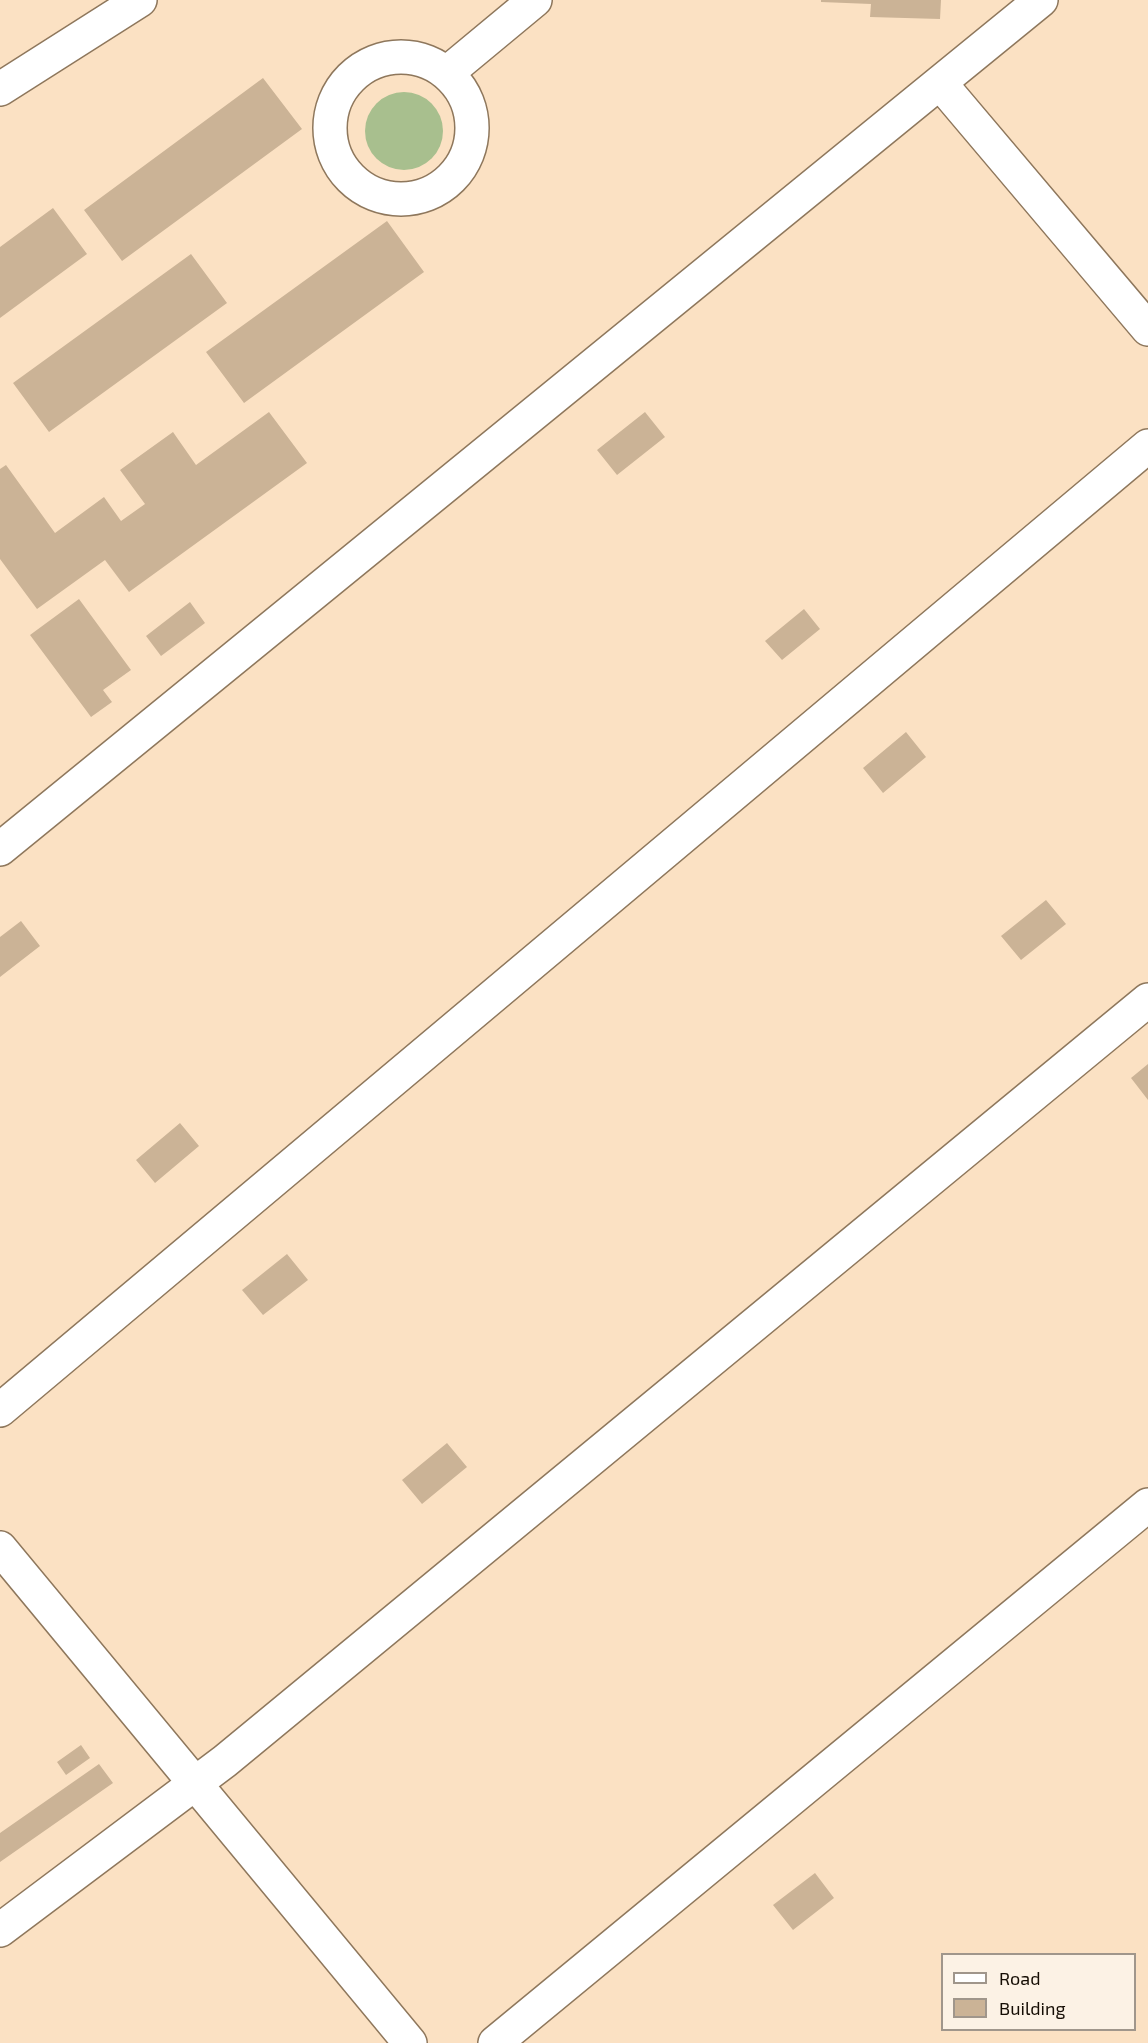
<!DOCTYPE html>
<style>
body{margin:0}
#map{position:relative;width:1148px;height:2043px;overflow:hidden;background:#fbe1c3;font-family:"Exo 2",sans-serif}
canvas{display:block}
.legend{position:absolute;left:941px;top:1953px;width:195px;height:78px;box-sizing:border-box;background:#fcf2e5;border:2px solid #a0968b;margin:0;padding:8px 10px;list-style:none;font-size:18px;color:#150d04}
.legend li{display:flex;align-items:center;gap:12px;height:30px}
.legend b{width:30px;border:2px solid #a0968b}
</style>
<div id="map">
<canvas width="1148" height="2043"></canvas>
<ul class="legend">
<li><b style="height:8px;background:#fff"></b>Road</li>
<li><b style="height:16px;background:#cbb396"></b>Building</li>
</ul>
</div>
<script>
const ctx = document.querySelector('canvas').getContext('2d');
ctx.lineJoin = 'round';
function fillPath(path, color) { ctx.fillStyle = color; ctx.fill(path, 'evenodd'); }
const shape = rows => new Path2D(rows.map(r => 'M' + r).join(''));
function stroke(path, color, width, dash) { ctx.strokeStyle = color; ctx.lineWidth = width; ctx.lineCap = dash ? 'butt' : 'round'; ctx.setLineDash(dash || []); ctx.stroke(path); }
const green = shape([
 '365 131a39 39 0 1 1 78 0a39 39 0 1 1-78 0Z'
]);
const building = shape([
 [821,0,941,0,940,19,870,17,871,4,821,2],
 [263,78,302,129,122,261,84,210],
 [53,208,87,254,0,318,0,247],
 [387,221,424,272,244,403,206,352],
 [191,254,227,303,49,432,13,383],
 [269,412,307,463,129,592,105,560,37,609,0,559,0,469,6,465,55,533,104,497,121,521,145,504,120,470,173,432,196,465],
 [645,412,665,437,617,475,597,450],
 [79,599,131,670,103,690,112,702,91,717,30,635],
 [190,602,205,623,161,656,146,636],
 [804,609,820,629,782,660,765,641],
 [906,732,926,757,883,793,863,768],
 [1046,900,1066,924,1021,960,1001,936],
 [21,921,40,946,0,977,0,937],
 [1148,1064,1148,1100,1131,1078],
 [180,1123,199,1146,155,1183,136,1160],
 [287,1254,308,1280,263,1315,242,1290],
 [447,1443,467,1467,422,1504,402,1480],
 [81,1745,90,1758,66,1775,57,1762],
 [99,1764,113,1783,0,1862,0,1833],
 [815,1873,834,1898,793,1930,773,1905]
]);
const minor = shape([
 '330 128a71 71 0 1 1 142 0a71 71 0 1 1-142 0Z',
 [447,73,535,0],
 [940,83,1148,329],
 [0,89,140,0],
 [0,849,1041,0],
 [0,1410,1148,446],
 [0,1548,410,2043],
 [0,1930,225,1761,1148,1000],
 [495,2043,1148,1505]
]);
fillPath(green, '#a8bf8e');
fillPath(building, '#cbb396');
stroke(minor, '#8e775c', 36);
stroke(minor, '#fff', 33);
</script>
